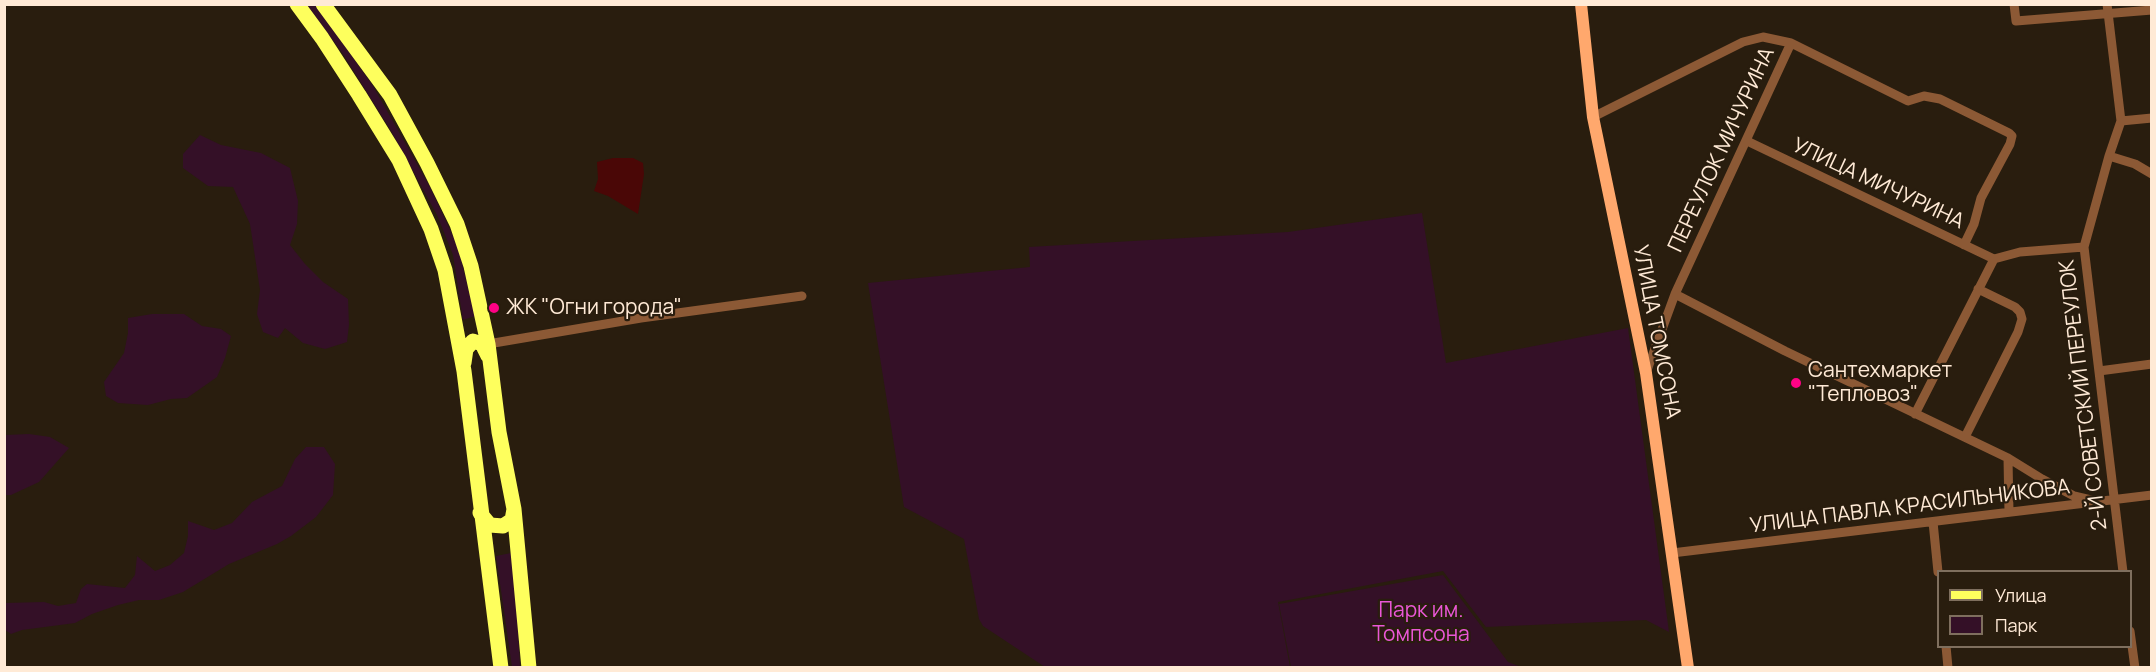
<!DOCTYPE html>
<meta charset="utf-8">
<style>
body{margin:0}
#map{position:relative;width:2156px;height:672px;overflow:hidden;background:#291d0e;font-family:Manrope,sans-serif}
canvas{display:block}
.frame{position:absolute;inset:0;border:6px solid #ffead6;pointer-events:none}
.legend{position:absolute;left:1937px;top:570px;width:195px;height:78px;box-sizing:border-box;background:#291d0e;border:2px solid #7f6f5e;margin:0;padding:8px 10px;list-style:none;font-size:18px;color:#ffead6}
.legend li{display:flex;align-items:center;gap:12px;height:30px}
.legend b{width:30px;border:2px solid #7f6f5e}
</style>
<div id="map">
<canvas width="2156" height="672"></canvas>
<div class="frame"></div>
<ul class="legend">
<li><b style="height:8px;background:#feff5d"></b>Улица</li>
<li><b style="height:16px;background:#341027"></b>Парк</li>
</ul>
</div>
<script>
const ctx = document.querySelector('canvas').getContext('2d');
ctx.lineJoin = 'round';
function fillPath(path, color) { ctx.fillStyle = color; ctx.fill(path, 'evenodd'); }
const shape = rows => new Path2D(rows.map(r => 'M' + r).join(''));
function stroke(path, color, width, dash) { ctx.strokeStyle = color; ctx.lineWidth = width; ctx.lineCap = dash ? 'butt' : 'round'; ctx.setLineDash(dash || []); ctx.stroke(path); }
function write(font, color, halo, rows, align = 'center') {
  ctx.font = font + ' Manrope,sans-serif'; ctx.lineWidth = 4.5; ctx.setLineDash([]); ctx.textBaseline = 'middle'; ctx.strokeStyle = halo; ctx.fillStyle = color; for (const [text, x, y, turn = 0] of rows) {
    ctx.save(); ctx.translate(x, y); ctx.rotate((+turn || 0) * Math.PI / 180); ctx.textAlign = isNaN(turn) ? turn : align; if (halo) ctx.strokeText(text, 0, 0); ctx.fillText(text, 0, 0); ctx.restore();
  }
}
const green = shape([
 [307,5,316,5,373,86,430,187,458,247,475,316,463,320,453,255,437,215,391,131,343,54],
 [200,135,221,145,261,153,290,168,298,201,297,224,290,245,305,264,323,282,348,299,349,325,347,342,325,349,303,343,285,328,278,338,263,332,257,314,260,290,250,224,233,187,208,186,183,168,183,154],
 [1422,213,1446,363,1628,328,1669,632,1646,620,1486,627,1443,571,1278,602,1290,667,1045,667,983,626,979,619,964,539,904,507,868,283,1030,267,1029,247,1288,232],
 [152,314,184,314,202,326,221,329,231,336,225,358,217,377,187,398,171,399,148,405,118,403,106,396,104,382,124,353,128,333,128,318],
 [29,434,50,437,69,448,39,482,11,495,5,495,5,435],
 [306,447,324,447,335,464,333,495,316,517,291,536,277,544,229,564,183,592,159,600,139,600,118,605,92,614,75,623,22,630,11,634,5,630,5,603,44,602,58,606,76,603,81,589,87,584,125,588,135,575,137,556,155,571,170,565,184,553,188,536,188,521,214,530,232,523,252,502,282,486,295,459],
 [511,553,516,593,520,667,512,667,496,556],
 [1443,575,1508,662,1521,667,1291,667,1279,604]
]);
const water = shape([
 [613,158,633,158,643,163,644,174,638,214,608,196,594,191,598,179,597,162]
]);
const street = shape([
 [2014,4,2016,21,2152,10],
 [2107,4,2121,121,2109,156,2084,247,2123,572],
 [1593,117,1743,42,1763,37,1791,43,1908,101,1924,96,1940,99,2009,133,2012,136,2010,144,1981,198,1974,224,1964,245],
 [2121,121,2152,118],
 [1747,141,1994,259],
 [2109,156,2135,164,2152,174],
 [1675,294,1785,351,2008,458,2042,479,2074,496,2091,500],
 [488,344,641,318,802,296],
 [2099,371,2152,364],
 [1646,373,1675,294,1791,43],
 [1915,414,1994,259,2020,252,2084,247],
 [1965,437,2018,332,2022,319,2020,312,2015,307,1978,289],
 [2008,458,2009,512],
 [1933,522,1938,572],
 [1672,553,2152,495],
 [2130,631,2135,668],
 [1946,646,1948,668]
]);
const secondary = shape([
 [1581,4,1593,117,1646,373,1688,668]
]);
const primary = shape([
 [297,4,322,38,359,95,399,160,431,229,445,270,464,371,501,668],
 [323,4,390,95,427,163,457,224,471,266,488,344,499,432,514,509,529,668],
 [464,363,466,349,473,341,482,344,488,356],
 [480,513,490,525,503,526,512,520,514,509]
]);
const markers = [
 [494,308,6,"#ff0286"],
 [1796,383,6,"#ff0286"]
];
const streetNames = [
 ["ПЕРЕУЛОК МИЧУРИНА",1722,150,-65],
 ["УЛИЦА МИЧУРИНА",1878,184,25],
 ["УЛИЦА ТОМСОНА",1656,332,79],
 ["2-Й СОВЕТСКИЙ ПЕРЕУЛОК",2084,395,-97],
 ["УЛИЦА ПАВЛА КРАСИЛЬНИКОВА",1910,507,-7]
];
const poiNames = [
 ["ЖК \"Огни города\"",506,308],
 ["Сантехмаркет",1808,371],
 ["\"Тепловоз\"",1808,395]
];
const parkNames = [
 ["Парк им.",1421,611],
 ["Томпсона",1421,635]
];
fillPath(green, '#341027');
fillPath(water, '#4a0706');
stroke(street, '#8c5935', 9);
stroke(secondary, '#ffa86d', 12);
stroke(primary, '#feff5d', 15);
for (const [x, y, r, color] of markers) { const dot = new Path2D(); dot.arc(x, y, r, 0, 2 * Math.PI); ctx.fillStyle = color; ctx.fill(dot); stroke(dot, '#291d0e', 2); }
write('21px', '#ffead6', '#291d0e', streetNames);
write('21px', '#ffead6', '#291d0e', poiNames, 'left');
write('21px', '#ea57d7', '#291d0e', parkNames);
</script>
